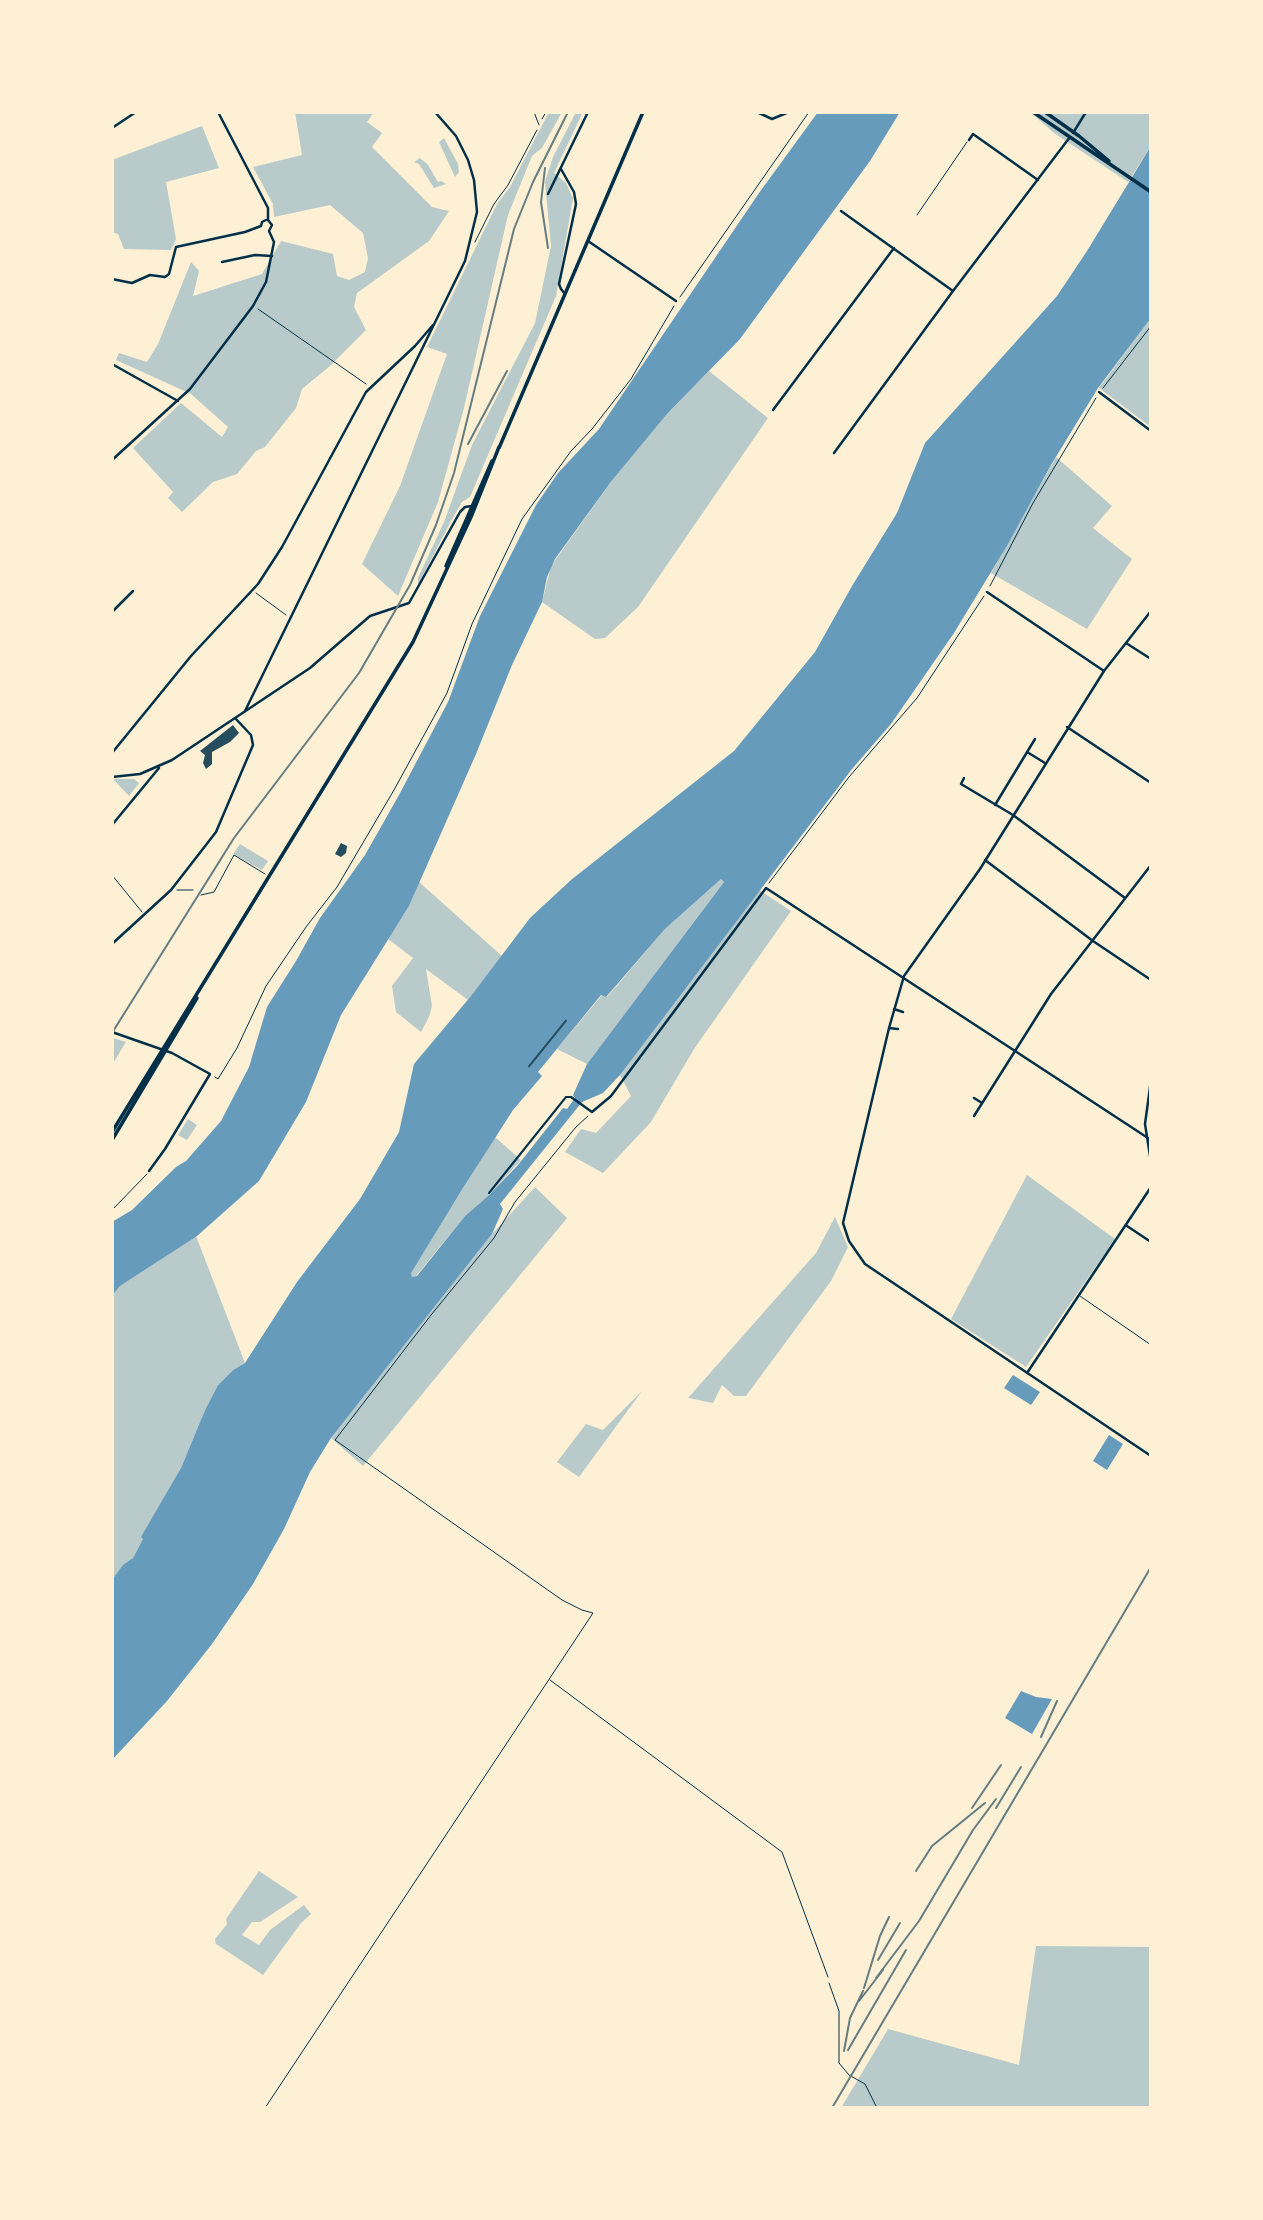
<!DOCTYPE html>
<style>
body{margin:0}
#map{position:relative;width:1263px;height:2220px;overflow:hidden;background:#fdf0d5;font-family:"Golos Text",sans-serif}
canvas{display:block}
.frame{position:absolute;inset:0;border:114px solid #fdf0d5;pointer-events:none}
</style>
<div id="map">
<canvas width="1263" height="2220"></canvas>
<div class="frame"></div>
</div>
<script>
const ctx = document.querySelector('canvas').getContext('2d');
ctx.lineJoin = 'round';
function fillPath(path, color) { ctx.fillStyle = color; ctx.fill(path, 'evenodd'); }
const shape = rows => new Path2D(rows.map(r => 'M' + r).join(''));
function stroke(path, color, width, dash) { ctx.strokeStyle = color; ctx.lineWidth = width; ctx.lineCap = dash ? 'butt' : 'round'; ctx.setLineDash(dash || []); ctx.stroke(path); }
const green = shape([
 [295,112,374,112,367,122,382,133,372,147,432,207,449,211,429,241,357,293,354,307,366,330,330,366,302,389,296,408,265,447,256,451,237,474,213,482,182,512,168,498,173,492,133,448,181,403,222,437,228,427,191,394,116,360,119,353,147,362,158,344,191,262,199,271,193,296,262,274,281,241,333,254,337,276,349,280,365,272,368,258,363,233,330,205,274,217,273,204,253,167,302,155],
 [549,112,562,112,542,148,532,156,508,215,464,408,438,502,398,596,362,564,400,486,447,354,427,347,497,204,510,187],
 [576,112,583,112,554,173,566,183,573,198,556,296,470,497,462,502,451,521,418,585,418,578,444,522,472,445,535,323,551,246,545,182,553,157],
 [1030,112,1151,112,1151,146,1128,182,1054,133],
 [202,126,219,168,166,182,176,239,171,250,124,249,118,234,112,232,112,160],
 [444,138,458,164,459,172,455,177,439,142],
 [420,158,428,165,438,182,441,181,446,184,434,188,419,164,414,162],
 [1151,318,1151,427,1099,388],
 [709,371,768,418,638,607,605,638,595,639,542,602,551,566,610,483,667,414],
 [1056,457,1112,506,1093,528,1132,559,1087,629,991,573],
 [113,779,134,779,139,783,129,796],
 [240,844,268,861,262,870,233,854],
 [721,879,724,882,587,1064,557,1049,602,995,607,997,665,929],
 [419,882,502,956,468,1000,426,969,432,1006,429,1017,421,1032,396,1012,392,986,413,958,388,939,409,906],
 [759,890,791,911,694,1049,651,1122,603,1173,565,1152,581,1129,596,1133,631,1096,620,1075],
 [113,1038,126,1042,112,1065,112,1039],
 [188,1119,197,1125,187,1140,178,1135],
 [495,1137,521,1160,488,1196,465,1216,416,1276,412,1277,410,1273],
 [1027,1175,1115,1239,1026,1367,951,1319],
 [535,1187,567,1218,363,1466,331,1438,492,1234],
 [835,1217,848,1247,831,1281,746,1396,734,1396,722,1385,713,1403,688,1398,816,1253],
 [196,1236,245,1363,233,1370,218,1385,205,1410,181,1468,143,1539,133,1558,112,1580,112,1296,120,1286],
 [642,1391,579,1477,557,1462,586,1424,603,1430],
 [259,1871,298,1897,260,1922,252,1922,242,1935,259,1945,270,1930,304,1905,311,1914,301,1923,263,1975,216,1944,215,1939,227,1924,226,1919],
 [1036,1946,1151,1947,1151,2108,841,2108,888,2029,1019,2065]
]);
const water = shape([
 [818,112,900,112,870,161,740,339,667,414,610,483,555,559,547,577,542,602,512,665,476,754,409,906,341,1015,306,1102,259,1181,197,1236,120,1286,112,1296,112,1222,132,1210,176,1167,186,1161,221,1121,249,1067,267,1007,296,961,320,918,365,855,399,795,448,702,480,616,536,505,558,473,599,429,759,193],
 [1151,146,1151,318,1098,388,1051,465,1008,544,954,633,891,724,852,769,620,1075,603,1093,582,1102,500,1204,503,1209,492,1234,331,1438,310,1472,284,1529,253,1584,212,1644,167,1701,112,1760,112,1580,123,1565,133,1558,143,1539,141,1537,181,1468,205,1410,218,1385,233,1370,245,1363,297,1282,360,1199,399,1132,414,1064,471,996,530,918,571,880,734,751,815,652,852,586,897,513,925,443,1057,296,1087,251],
 [721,879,724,882,587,1064,573,1095,575,1098,567,1109,563,1108,518,1165,488,1196,465,1216,417,1276,412,1277,411,1273,463,1188,513,1110,542,1076,538,1072,601,995,606,997,665,929],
 [1013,1375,1040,1392,1031,1405,1004,1388],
 [1109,1435,1123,1444,1107,1470,1093,1461],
 [1021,1691,1036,1697,1052,1699,1032,1734,1005,1718]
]);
const building = shape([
 [233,725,239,733,230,742,212,752,212,764,206,769,203,763,205,755,200,751],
 [341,843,347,846,346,853,341,857,335,854],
 [566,1019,567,1021,529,1068,528,1066]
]);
const path = shape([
 [542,119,546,112],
 [475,242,494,204,508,185,537,130],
 [680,297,809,112],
 [258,309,366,384],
 [1103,388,1151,326],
 [990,586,1033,503,1096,398],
 [256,593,286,615],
 [112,875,142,912],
 [769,883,849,777,917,698,984,596],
 [177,890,193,890],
 [201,895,214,892,234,855,265,874],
 [215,1077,218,1079,237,1048,266,986,306,927,337,887,394,790,447,693,472,624,522,519,571,451,592,429,631,379,674,306],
 [112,1210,147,1174],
 [550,1680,782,1852,828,1977],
 [265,2108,593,1613,582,1610,562,1600,335,1440,431,1315,494,1238,515,1202,576,1127,588,1116]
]);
const service = shape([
 [534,112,539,125],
 [917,215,967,142],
 [1080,1296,1151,1345],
 [829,1983,839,2011,839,2063,849,2075,865,2084,877,2108]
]);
const pedestrian = shape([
 [489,1193,566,1097,570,1097]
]);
const minor = shape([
 [757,112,772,119,789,112],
 [112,128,136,112],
 [969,140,973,134,1038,180],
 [561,169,574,192,576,204,559,284,561,289,565,294],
 [548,194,588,112],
 [841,211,953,291],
 [588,241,676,301],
 [222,262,255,255,272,256],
 [112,279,132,283,150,275,165,277,169,274,176,247,245,232,261,226,262,222,266,220],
 [112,364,178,401],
 [1099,392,1151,431],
 [773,410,894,248],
 [834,453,953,291,1070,137],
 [112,460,190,389,253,306,266,282,274,242,269,231,272,225,268,220,268,208,218,112],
 [987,592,1104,671],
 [1151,611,1104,671,980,869,904,976,889,1028,843,1223,849,1241,865,1264,1151,1456],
 [112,612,133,591],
 [1126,643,1151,659],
 [245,711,465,261,477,212,474,180,468,160,456,136,435,112],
 [1067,727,1151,783],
 [1027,752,1045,763],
 [112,753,191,656,258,584,282,547,366,392,415,346,433,325],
 [112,777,140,774,172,760,310,668,370,616,409,603,460,512,465,507,472,506],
 [964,778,961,784,1013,815,1125,898],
 [995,805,1035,739],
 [112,825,159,768],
 [985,860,1093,941,1151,980],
 [112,944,171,890,216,832,253,745,251,735,235,718],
 [894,1009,903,1012],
 [889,1028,898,1029],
 [112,1032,172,1053,210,1074,165,1149,149,1171],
 [1151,1080,1145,1124,1151,1162],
 [571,1097,592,1112,611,1096,766,888,1151,1140],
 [974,1098,982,1103],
 [974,1116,1051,994,1151,865],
 [1127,1226,1151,1242],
 [1027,1373,1151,1187]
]);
const tertiary = shape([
 [1073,133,1086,112]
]);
const primary = shape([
 [1033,112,1151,192],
 [1045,112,1079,136,1109,161],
 [499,448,643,112],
 [446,566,492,461],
 [112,1132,413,642,471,517,499,447],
 [112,1140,197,998]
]);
const rail = shape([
 [545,168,541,202,548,248],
 [468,444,507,371],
 [112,1033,234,838,359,673,410,585,436,525,454,473,514,229,533,182,568,112],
 [1041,1737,1057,1701],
 [972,1808,1001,1765],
 [996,1808,1021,1767],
 [916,1871,932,1846,985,1803],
 [878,1960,900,1923],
 [876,1978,919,1921,973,1830,996,1799],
 [864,1988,880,1936,889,1917],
 [859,2001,883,1970],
 [848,2050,906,1950],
 [844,2051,850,2018,863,1991],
 [832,2108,1151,1567]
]);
fillPath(green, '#b9caca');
fillPath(water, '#669bbc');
fillPath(building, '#264d5e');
stroke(path, '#003049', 1);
stroke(service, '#003049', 1);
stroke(pedestrian, '#003049', 2);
stroke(minor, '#003049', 2.5);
stroke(tertiary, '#003049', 2.5);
stroke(primary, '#003049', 3.5);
stroke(rail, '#657d81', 2);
</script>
